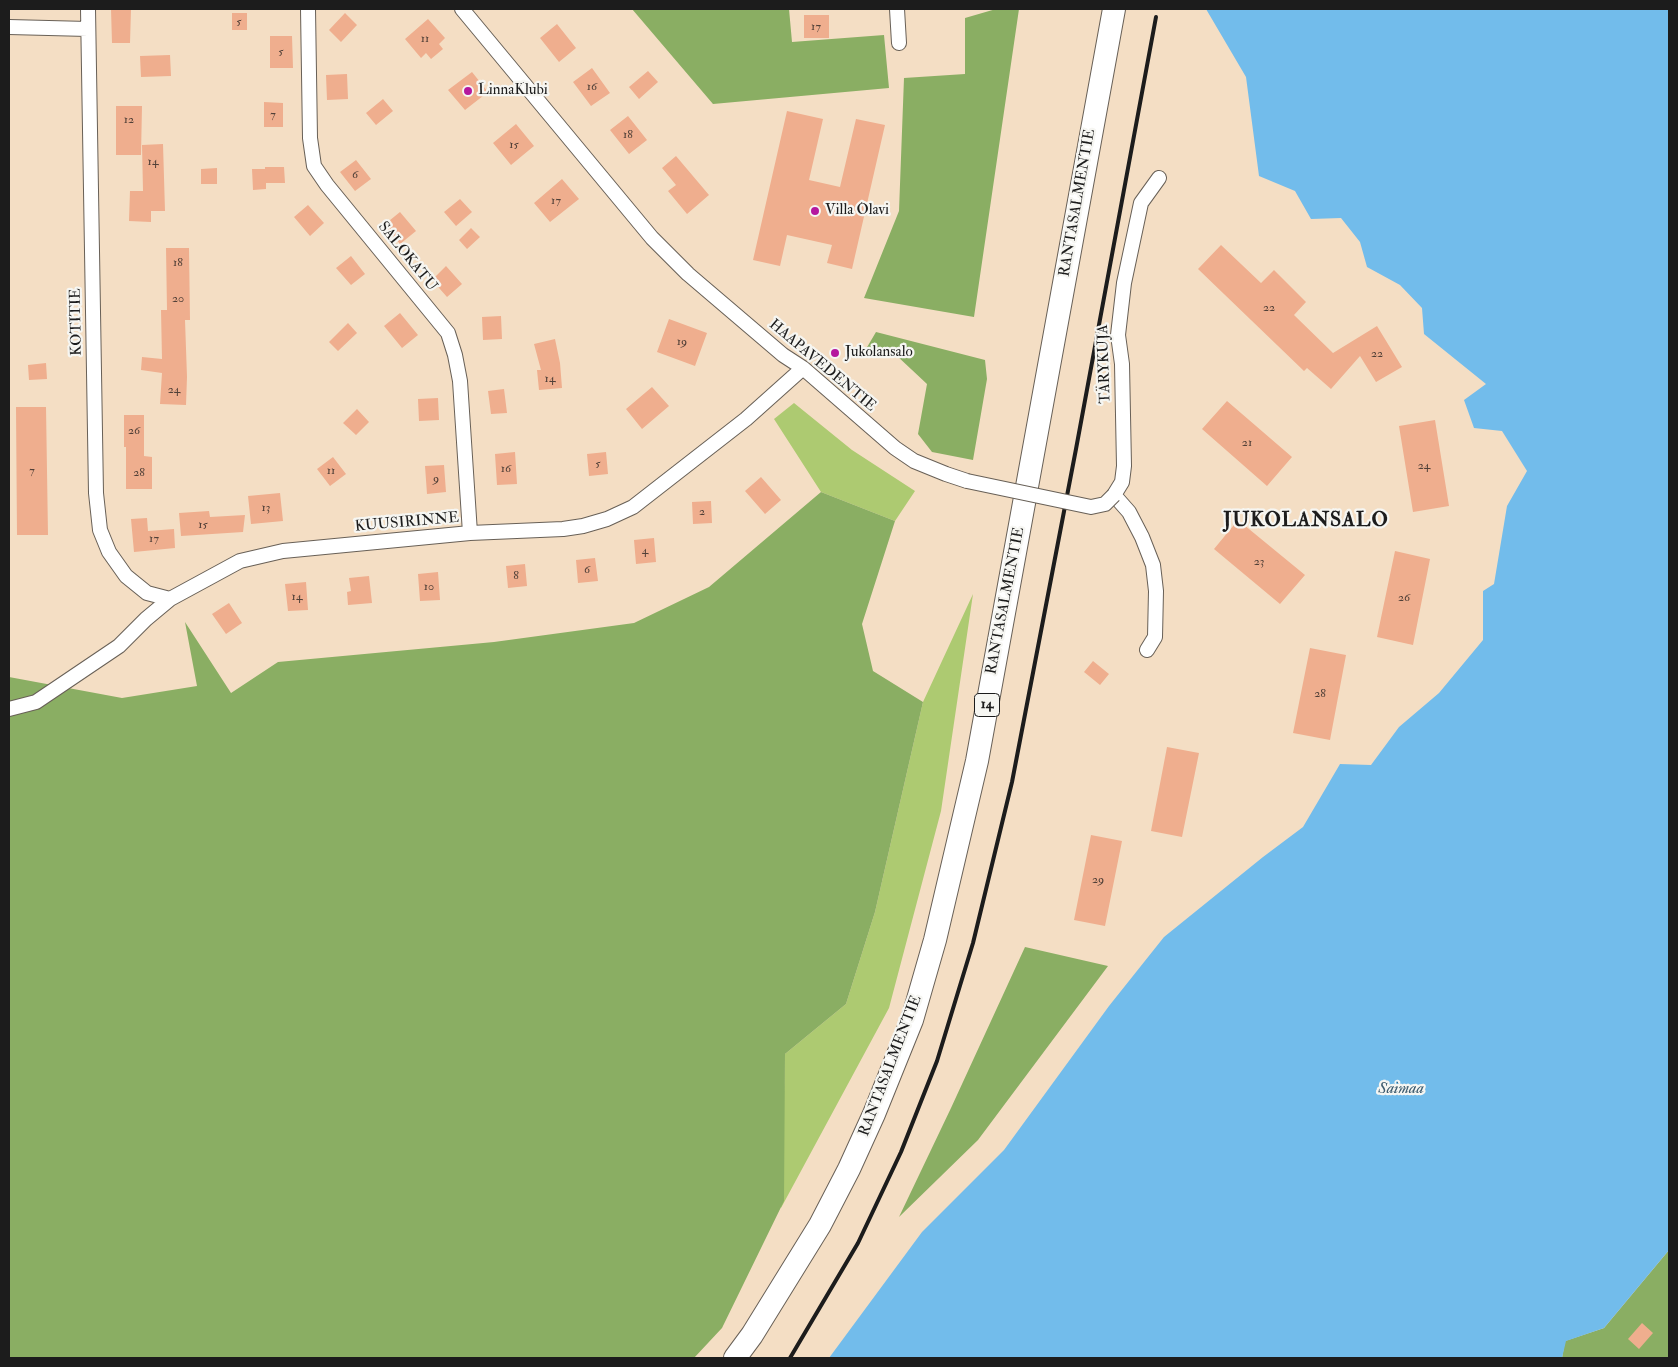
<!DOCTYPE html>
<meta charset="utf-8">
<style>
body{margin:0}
#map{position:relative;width:1678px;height:1367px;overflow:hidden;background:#f4dec4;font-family:"IM FELL Double Pica",serif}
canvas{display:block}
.frame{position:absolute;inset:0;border:10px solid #1c1c1c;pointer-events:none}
</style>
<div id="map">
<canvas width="1678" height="1367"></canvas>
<div class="frame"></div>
</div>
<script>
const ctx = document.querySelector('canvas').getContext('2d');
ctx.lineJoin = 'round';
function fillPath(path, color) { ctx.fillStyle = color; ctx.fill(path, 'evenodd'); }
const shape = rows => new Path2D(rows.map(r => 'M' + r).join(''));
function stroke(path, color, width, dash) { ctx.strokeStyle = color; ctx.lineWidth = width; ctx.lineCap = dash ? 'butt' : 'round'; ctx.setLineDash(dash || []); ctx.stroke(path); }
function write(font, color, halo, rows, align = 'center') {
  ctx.font = font + ' "IM FELL Double Pica",serif'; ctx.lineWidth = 4.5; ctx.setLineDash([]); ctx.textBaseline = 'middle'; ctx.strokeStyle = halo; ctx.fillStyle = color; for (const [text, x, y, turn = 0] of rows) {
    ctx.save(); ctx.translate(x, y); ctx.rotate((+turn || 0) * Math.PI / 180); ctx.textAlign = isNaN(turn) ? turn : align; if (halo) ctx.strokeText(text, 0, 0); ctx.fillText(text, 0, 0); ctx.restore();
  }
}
const green = shape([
 [794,403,852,450,915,491,895,521,821,492,774,419],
 [973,594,941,811,889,1008,781,1208,785,1054,846,1004,875,912,923,702]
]);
const forest = shape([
 [632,9,789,9,792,42,884,35,889,88,713,104],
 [996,9,1019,9,974,317,864,298,899,211,904,78,965,74,965,18],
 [876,332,985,360,987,379,973,460,932,452,918,434,927,384,896,355,866,349],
 [821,492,895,521,862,624,873,671,923,702,875,912,846,1004,785,1054,784,1201,722,1328,694,1358,9,1358,9,677,122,698,197,686,185,622,231,693,278,662,494,642,634,623,709,587],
 [1025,947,1108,966,978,1140,899,1217,951,1108],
 [1669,1250,1669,1358,1562,1358,1565,1341,1604,1328]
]);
const water = shape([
 [1206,9,1669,9,1669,1250,1604,1328,1566,1341,1562,1358,829,1358,922,1232,1004,1150,1109,1006,1164,937,1263,857,1303,827,1340,764,1371,765,1399,727,1439,693,1483,640,1483,591,1494,584,1507,506,1527,471,1502,431,1474,428,1464,400,1486,384,1424,334,1422,308,1400,285,1367,267,1360,242,1341,218,1311,219,1295,191,1259,176,1246,77]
]);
const building = shape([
 [111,9,131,9,130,43,112,43],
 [232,13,247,13,247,30,232,30],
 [345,13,357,25,341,42,329,30],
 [804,15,829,15,829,38,804,38],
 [428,19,445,38,439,44,443,49,431,59,426,53,421,58,405,39],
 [557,24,576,48,559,62,540,38],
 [270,36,292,36,293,68,270,68],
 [170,55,171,76,141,77,140,56],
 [592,68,610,93,591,106,573,82],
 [648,71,658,82,639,99,629,87],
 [472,72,488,92,465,110,448,90],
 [347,74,348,99,327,100,326,75],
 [383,99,393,111,376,125,366,113],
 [264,102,283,103,283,127,264,127],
 [116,106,142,106,141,155,116,155],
 [787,111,823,119,809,180,840,187,856,119,885,125,852,269,827,263,832,245,787,235,780,266,753,260],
 [628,116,647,140,629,154,610,130],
 [516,124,534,146,511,165,493,143],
 [163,144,165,211,151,211,151,222,129,221,130,191,143,191,142,145],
 [676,156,709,195,687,214,668,191,676,185,662,168],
 [356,160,371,179,355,191,340,172],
 [265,167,284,167,285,183,266,183,266,189,253,190,252,169,265,169],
 [217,168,217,184,201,184,201,169],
 [562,179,579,199,550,222,534,203],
 [460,199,472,212,456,226,444,212],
 [308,205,324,223,310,236,294,217],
 [400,212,416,231,400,244,384,225],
 [471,228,480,237,467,249,459,240],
 [1221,245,1261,283,1274,270,1306,302,1294,315,1333,353,1377,326,1402,367,1376,382,1360,356,1331,389,1307,368,1304,371,1198,269],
 [166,248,189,248,190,320,185,320,187,377,186,405,160,404,162,373,141,370,142,357,162,359,161,310,167,310],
 [351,256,365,274,351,285,336,268],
 [446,266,462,284,447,297,432,280],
 [400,313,418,335,402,348,384,326],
 [501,316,502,339,483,340,482,317],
 [669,319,707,333,695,366,657,352],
 [348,323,357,333,338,351,329,342],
 [555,339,560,363,562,388,539,390,537,370,541,370,534,344],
 [46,363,47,379,29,380,28,365],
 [652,387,669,406,642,429,626,409],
 [504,389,507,413,491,414,488,391],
 [438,398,439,420,419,421,418,399],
 [1227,401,1292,457,1267,486,1202,429],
 [16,407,46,407,48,535,17,535],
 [357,409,369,422,356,435,343,423],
 [124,415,144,415,144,456,152,457,152,489,126,489,126,447,124,447],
 [1435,420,1449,506,1413,512,1399,426],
 [515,452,517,484,497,485,495,454],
 [606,452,608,474,589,476,587,454],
 [333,457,346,474,330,486,317,469],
 [444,465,446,492,427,494,425,466],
 [761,477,781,500,765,514,745,491],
 [280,493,283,521,251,524,248,496],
 [711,501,712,523,693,524,692,502],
 [209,511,210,517,245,515,243,532,181,536,179,513],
 [147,518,148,531,174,529,175,548,134,552,131,519],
 [1238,520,1305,575,1280,604,1214,549],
 [654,538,656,562,636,564,634,540],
 [1395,551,1430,559,1413,645,1377,637],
 [595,558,598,581,578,583,576,560],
 [525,564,527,586,508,588,506,566],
 [438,572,440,600,420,601,418,574],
 [369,576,372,603,348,605,347,592,351,591,349,578],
 [306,582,308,610,288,611,285,584],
 [229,603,242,623,226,634,212,614],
 [1310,648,1346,655,1330,740,1293,733],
 [1093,661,1109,674,1100,685,1084,672],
 [1167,747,1199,753,1182,837,1151,831],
 [1091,835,1122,841,1105,926,1074,920],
 [1642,1323,1653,1333,1639,1349,1628,1339]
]);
const minor = shape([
 [88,9,96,493,100,530,109,552,126,576,147,593,170,599],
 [308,9,310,138,314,166,327,185,448,333,455,355,460,381,470,533],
 [462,9,652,238,688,274,783,355,803,368,895,448,914,461,946,474,967,481],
 [897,9,899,43],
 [9,27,88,29],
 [1147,650,1155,637,1156,591,1153,565,1142,537,1129,512,1114,495,1122,482,1124,466,1122,364,1118,335,1124,283,1141,203,1159,178],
 [9,709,36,702,119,646,146,619,170,599,240,561,283,551,470,533,563,529,583,526,607,519,633,507,746,419,803,368]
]);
const trunk = shape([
 [735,1358,752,1335,820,1225,849,1169,874,1114,912,1020,935,940,977,761,1114,9]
]);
const rail = shape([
 [790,1358,858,1243,901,1152,937,1061,973,943,1012,782,1076,449,1156,17]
]);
const minorBridge = shape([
 [967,481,1091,507,1105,504,1114,495]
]);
const markers = [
 [468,91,5,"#b5179e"],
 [815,211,5,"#b5179e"],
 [835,353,5,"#b5179e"]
];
const numberNames = [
 ["5",239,22],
 ["17",816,27],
 ["11",425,39],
 ["5",281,52],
 ["16",592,87],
 ["7",273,115],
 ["12",129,120],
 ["18",628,135],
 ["15",514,145],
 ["14",153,162],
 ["6",355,175],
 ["17",556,201],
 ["18",178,263],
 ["20",178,299],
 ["22",1269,308],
 ["19",682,342],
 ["22",1377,354],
 ["14",550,379],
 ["24",174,390],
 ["26",134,431],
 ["21",1247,443],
 ["5",598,464],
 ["24",1424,466],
 ["16",506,469],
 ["7",32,471],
 ["11",331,471],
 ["28",139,473],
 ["9",436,479],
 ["13",266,508],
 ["2",702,512],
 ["15",203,525],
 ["17",154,539],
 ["4",645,551],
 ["23",1259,562],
 ["6",587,570],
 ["8",516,576],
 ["10",429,587],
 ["14",297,597],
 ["26",1404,598],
 ["28",1320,694],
 ["29",1098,880]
];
const shields = [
 [987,705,25]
];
const shieldNames = [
 ["14",987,705]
];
const poiNames = [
 ["LinnaKlubi",478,91],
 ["Villa Olavi",825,211],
 ["Jukolansalo",845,353]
];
const streetNames = [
 ["RANTASALMENTIE",1078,203,-80],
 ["SALOKATU",407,257,51],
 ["KOTITIE",77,322,-91],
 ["TÄRYKUJA",1105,364,-92],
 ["HAAPAVEDENTIE",822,366,40],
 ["KUUSIRINNE",407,523,-5],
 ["RANTASALMENTIE",1006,601,-79],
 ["RANTASALMENTIE",891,1066,-69]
];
const waterNames = [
 ["Saimaa",1401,1090]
];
const districtNames = [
 ["JUKOLANSALO",1306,522]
];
fillPath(green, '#adca71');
fillPath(forest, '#8aae63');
fillPath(water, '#72bceb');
fillPath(building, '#efae8e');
stroke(minor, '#686057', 16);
stroke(trunk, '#686057', 24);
stroke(minor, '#fff', 14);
stroke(trunk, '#fff', 22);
stroke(rail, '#1c1c1c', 4);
stroke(minorBridge, '#686057', 16, []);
stroke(minorBridge, '#fff', 14);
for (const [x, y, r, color] of markers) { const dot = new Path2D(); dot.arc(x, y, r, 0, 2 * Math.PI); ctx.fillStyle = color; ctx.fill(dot); stroke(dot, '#f6f6f2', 2); }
write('12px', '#514038', null, numberNames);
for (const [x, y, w] of shields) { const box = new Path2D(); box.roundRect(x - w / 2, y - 11.5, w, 23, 4); ctx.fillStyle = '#f6f6f2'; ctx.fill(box); stroke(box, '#1c1c1c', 1); }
write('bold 14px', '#1c1c1c', null, shieldNames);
write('15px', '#1c1c1c', '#f6f6f2', poiNames, 'left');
write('15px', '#1c1c1c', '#f6f6f2', streetNames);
write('italic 16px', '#3e5c6f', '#f6f6f2', waterNames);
ctx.letterSpacing = '1px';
write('bold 20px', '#1c1c1c', '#f6f6f2', districtNames);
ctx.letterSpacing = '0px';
</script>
